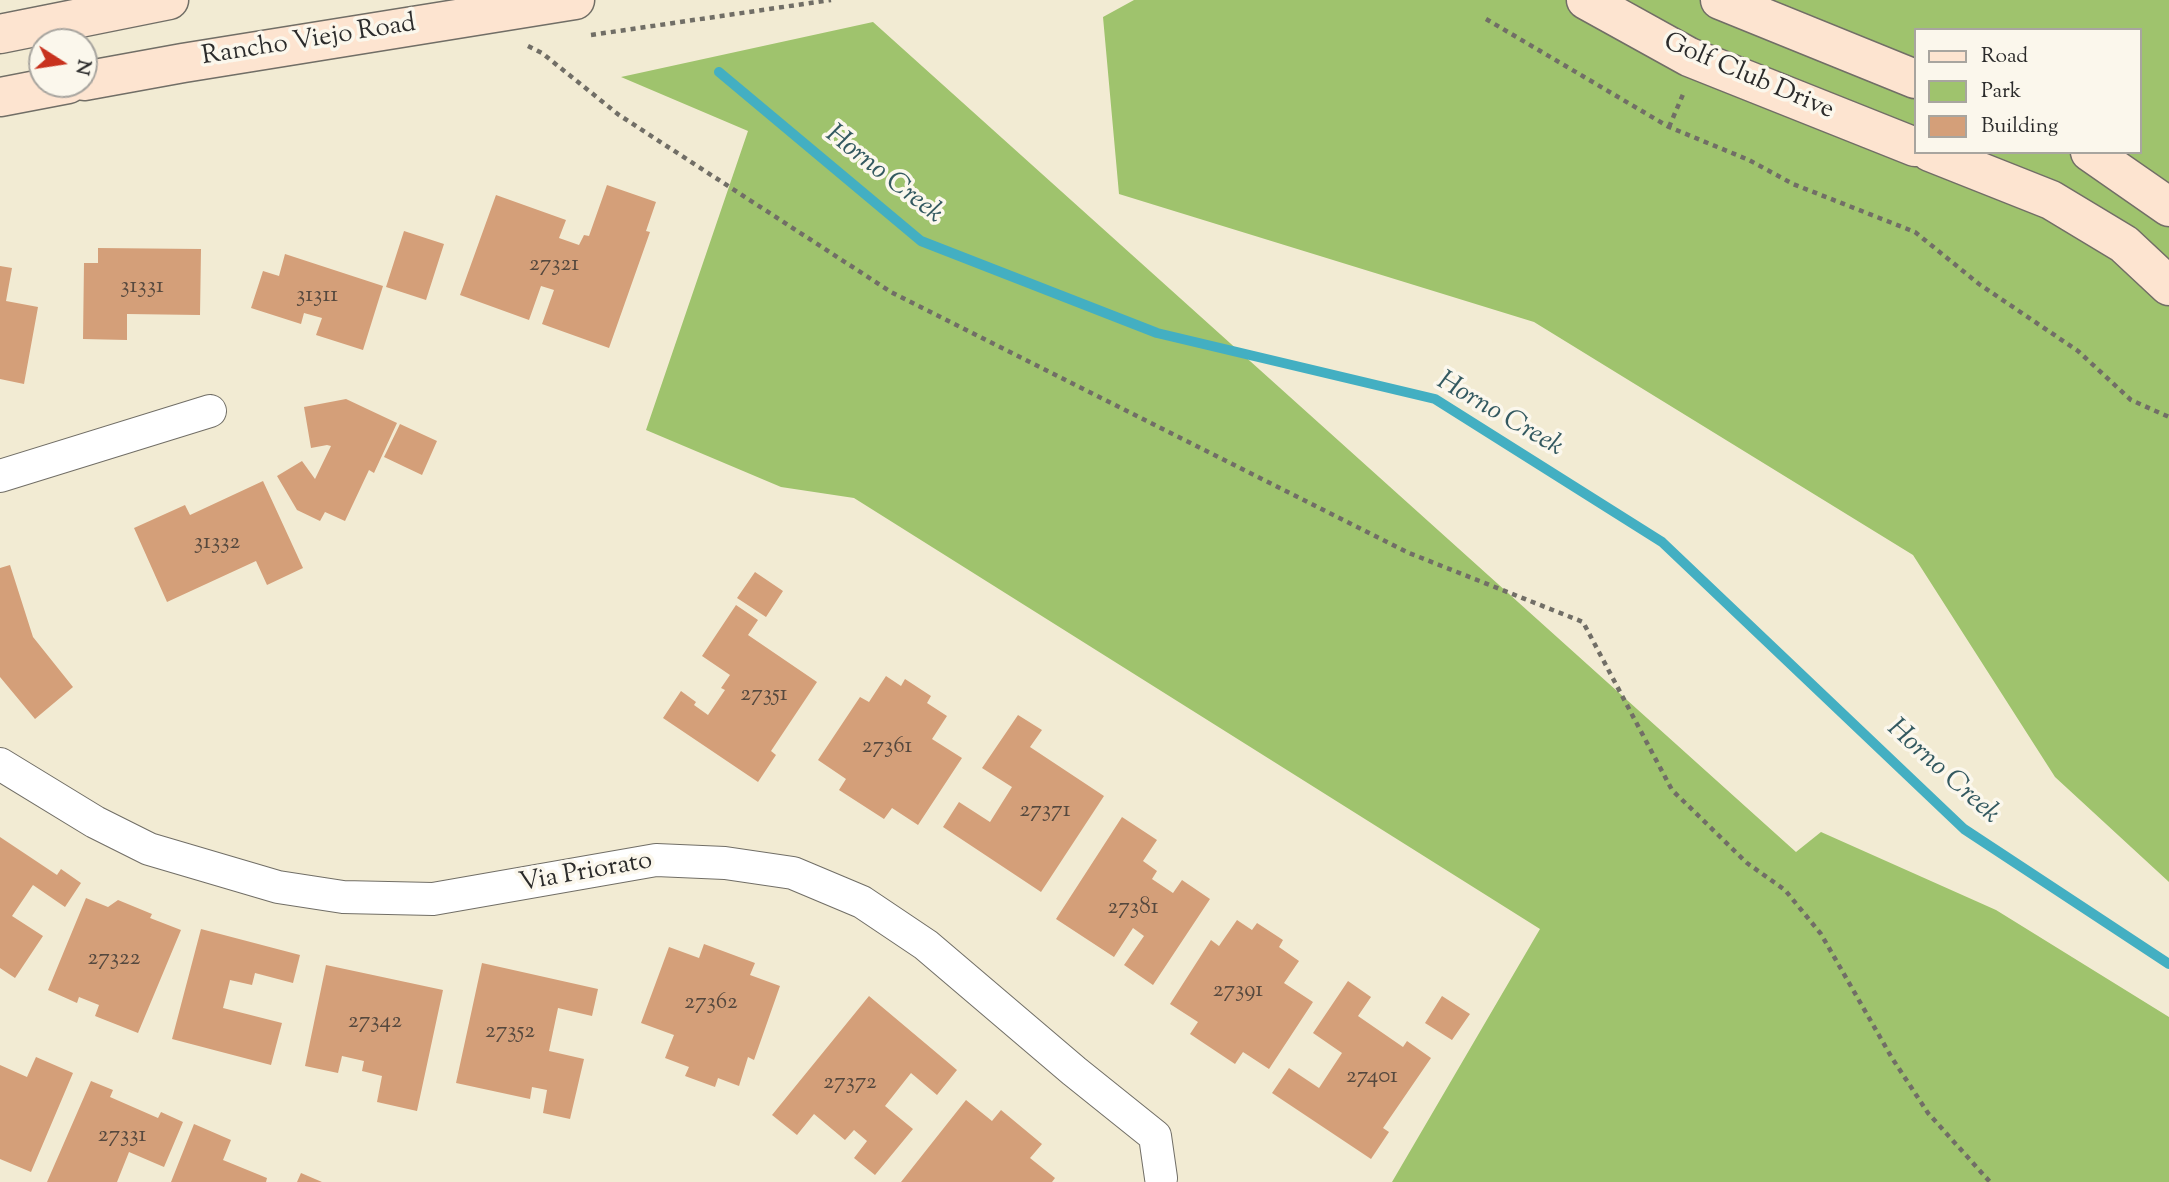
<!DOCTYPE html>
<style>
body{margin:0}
#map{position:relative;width:2169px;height:1182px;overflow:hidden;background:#f2ebd3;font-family:"Sorts Mill Goudy",serif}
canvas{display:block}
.legend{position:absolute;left:1914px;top:28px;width:228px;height:126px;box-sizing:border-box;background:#fbf7ec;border:2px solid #a8a59f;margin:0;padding:9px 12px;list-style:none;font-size:21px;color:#2b2b2b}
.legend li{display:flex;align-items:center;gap:14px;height:35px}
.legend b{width:35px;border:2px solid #a8a59f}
.north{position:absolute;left:28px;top:28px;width:70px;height:70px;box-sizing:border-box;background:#fbf7ec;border:2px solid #a8a59f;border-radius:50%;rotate:102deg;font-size:19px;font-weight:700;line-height:28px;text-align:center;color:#2b2b2b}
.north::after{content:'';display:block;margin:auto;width:24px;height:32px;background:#c8321e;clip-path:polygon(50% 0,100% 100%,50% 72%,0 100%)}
</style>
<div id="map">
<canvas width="2169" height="1182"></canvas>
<ul class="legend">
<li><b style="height:9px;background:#fde4d0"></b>Road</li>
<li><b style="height:19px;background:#9fc36d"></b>Park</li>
<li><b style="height:19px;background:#d49f79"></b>Building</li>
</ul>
<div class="north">N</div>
</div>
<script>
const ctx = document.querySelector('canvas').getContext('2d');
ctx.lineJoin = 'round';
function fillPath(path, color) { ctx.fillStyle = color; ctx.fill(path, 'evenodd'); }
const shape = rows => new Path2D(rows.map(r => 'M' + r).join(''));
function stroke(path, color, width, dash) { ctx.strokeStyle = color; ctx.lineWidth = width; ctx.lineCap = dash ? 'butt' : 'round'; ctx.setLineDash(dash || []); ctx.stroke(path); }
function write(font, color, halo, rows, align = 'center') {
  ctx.font = font + ' "Sorts Mill Goudy",serif'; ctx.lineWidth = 7; ctx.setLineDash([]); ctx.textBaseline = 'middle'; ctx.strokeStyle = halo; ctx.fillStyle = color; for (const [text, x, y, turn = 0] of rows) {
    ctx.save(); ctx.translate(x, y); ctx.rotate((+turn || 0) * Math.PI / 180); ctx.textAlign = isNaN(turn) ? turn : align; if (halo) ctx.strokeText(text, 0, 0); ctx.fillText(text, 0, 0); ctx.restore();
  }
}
const green = shape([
 [1134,0,2169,0,2169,882,2055,777,1913,555,1534,322,1119,194,1103,17],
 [1915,30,2139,30,2139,152,1915,152],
 [873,22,1796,852,1821,832,1996,910,2169,1017,2169,1182,1392,1182,1540,929,854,498,781,487,646,430,748,131,621,77]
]);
const stream = shape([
 [719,72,921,241,1157,333,1435,399,1662,542,1964,829,2169,964]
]);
const building = shape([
 [607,185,656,202,646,231,650,232,609,348,542,324,554,290,541,286,529,320,460,295,496,195,566,220,559,238,579,245,584,235,589,236],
 [404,231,444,244,426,300,386,287],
 [98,248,201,249,200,315,127,314,127,340,83,339,84,263,98,263],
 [285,254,383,286,363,350,316,335,322,318,304,313,301,324,251,308,263,271,279,276],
 [0,266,12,268,6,301,38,307,24,384,0,379],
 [346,399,397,423,374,473,369,470,345,521,325,512,320,521,297,510,277,476,302,461,315,479,331,446,327,445,311,448,304,407],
 [400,424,437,441,422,475,384,457],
 [263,481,303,568,267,585,256,561,167,602,134,528,185,505,190,515],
 [10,565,33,637,73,687,35,719,0,677,0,568],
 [755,572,783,591,766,617,737,598],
 [736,605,758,620,748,635,817,682,771,751,776,755,758,782,663,718,681,691,696,702,694,705,708,715,725,690,721,688,730,675,702,656],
 [886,676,901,686,905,679,931,696,927,703,947,716,932,739,962,758,918,825,892,808,884,819,839,790,846,779,818,760,860,697,869,702],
 [1018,715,1042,730,1030,747,1104,796,1041,892,943,827,959,802,990,822,1012,787,982,768],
 [1122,817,1157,840,1143,861,1157,871,1152,879,1173,893,1182,880,1210,899,1153,985,1124,965,1144,936,1133,928,1114,957,1056,919],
 [0,837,57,875,61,869,81,883,65,907,33,885,12,916,43,936,15,978,0,968],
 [86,898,108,907,118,900,152,914,150,918,181,930,138,1033,95,1016,99,1005,79,997,77,1003,48,990],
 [1237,920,1252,930,1257,923,1283,940,1279,947,1299,961,1284,983,1313,1002,1269,1069,1243,1052,1235,1064,1190,1034,1198,1022,1170,1004,1211,940,1219,946],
 [201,929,300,955,293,983,255,973,252,985,230,980,223,1008,282,1023,271,1065,172,1039],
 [704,944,755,963,750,975,780,986,754,1060,748,1057,739,1086,718,1078,715,1087,685,1076,689,1067,665,1058,674,1035,641,1023,669,947,699,958],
 [482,963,598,989,592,1016,558,1008,549,1051,584,1059,570,1119,543,1113,547,1090,532,1087,530,1099,456,1083],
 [326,965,443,990,417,1111,377,1102,382,1076,362,1071,364,1061,342,1056,338,1073,305,1066],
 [1348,981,1371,997,1358,1016,1403,1047,1407,1041,1431,1058,1383,1128,1389,1132,1371,1159,1272,1093,1289,1068,1319,1088,1342,1053,1313,1033],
 [869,996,957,1070,937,1095,911,1073,885,1106,913,1129,875,1175,854,1158,867,1141,854,1130,845,1140,814,1114,797,1135,772,1115],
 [1442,996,1470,1014,1452,1040,1425,1023],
 [36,1057,73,1073,31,1172,0,1159,0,1065,27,1077],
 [91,1081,113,1090,110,1097,158,1118,161,1112,183,1122,164,1167,129,1152,117,1182,47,1182],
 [966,1100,992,1121,1001,1110,1042,1144,1030,1158,1055,1178,1052,1182,901,1182],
 [194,1124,231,1140,223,1160,267,1178,266,1182,171,1182],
 [301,1173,322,1182,297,1182]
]);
const path = shape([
 [1486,19,1669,127,1749,160,1793,184,1915,232,1979,284,2078,351,2131,400,2169,417],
 [591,35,831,0],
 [528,46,542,53,619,115,891,292,1409,553,1583,622,1672,790,1747,863,1785,890,1821,934,1892,1058,1928,1113,1990,1182],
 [1669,127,1684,92]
]);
const street = shape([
 [0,476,210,411],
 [0,764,95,822,149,849,278,887,343,897,433,899,656,860,725,863,793,873,862,902,926,945,1074,1071,1155,1136,1161,1178]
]);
const secondary = shape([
 [1586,0,1689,57,1915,147],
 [1720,0,1915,79],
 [0,34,169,0],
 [84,81,183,63,575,0],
 [0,97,68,84],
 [1930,152,2051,200,2124,244,2169,286],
 [2090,152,2169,207]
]);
const numberNames = [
 ["27321",554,266],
 ["31331",142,288],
 ["31311",317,297],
 ["31332",217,544],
 ["27351",764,696],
 ["27361",887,748],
 ["27371",1045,812],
 ["27381",1133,909],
 ["27322",114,960],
 ["27391",1238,992],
 ["27362",711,1004],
 ["27342",375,1023],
 ["27352",510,1033],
 ["27401",1372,1078],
 ["27372",850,1084],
 ["27331",122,1137]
];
const streetNames = [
 ["Rancho Viejo Road",309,42,-9],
 ["Golf Club Drive",1748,78,23],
 ["Via Priorato",586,874,-10]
];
const waterNames = [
 ["Horno Creek",883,176,38],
 ["Horno Creek",1499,416,30],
 ["Horno Creek",1942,773,42]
];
fillPath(green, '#9fc36d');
stroke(stream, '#43afc2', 10);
fillPath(building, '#d49f79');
stroke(street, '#716e66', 34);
stroke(secondary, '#716e66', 41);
stroke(path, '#716e66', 4.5, [5, 5]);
stroke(street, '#fff', 32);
stroke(secondary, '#fde4d0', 38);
write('23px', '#55483e', null, numberNames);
write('26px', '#2b2b2b', '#fbf7ec', streetNames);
write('italic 28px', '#335960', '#fbf7ec', waterNames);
</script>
